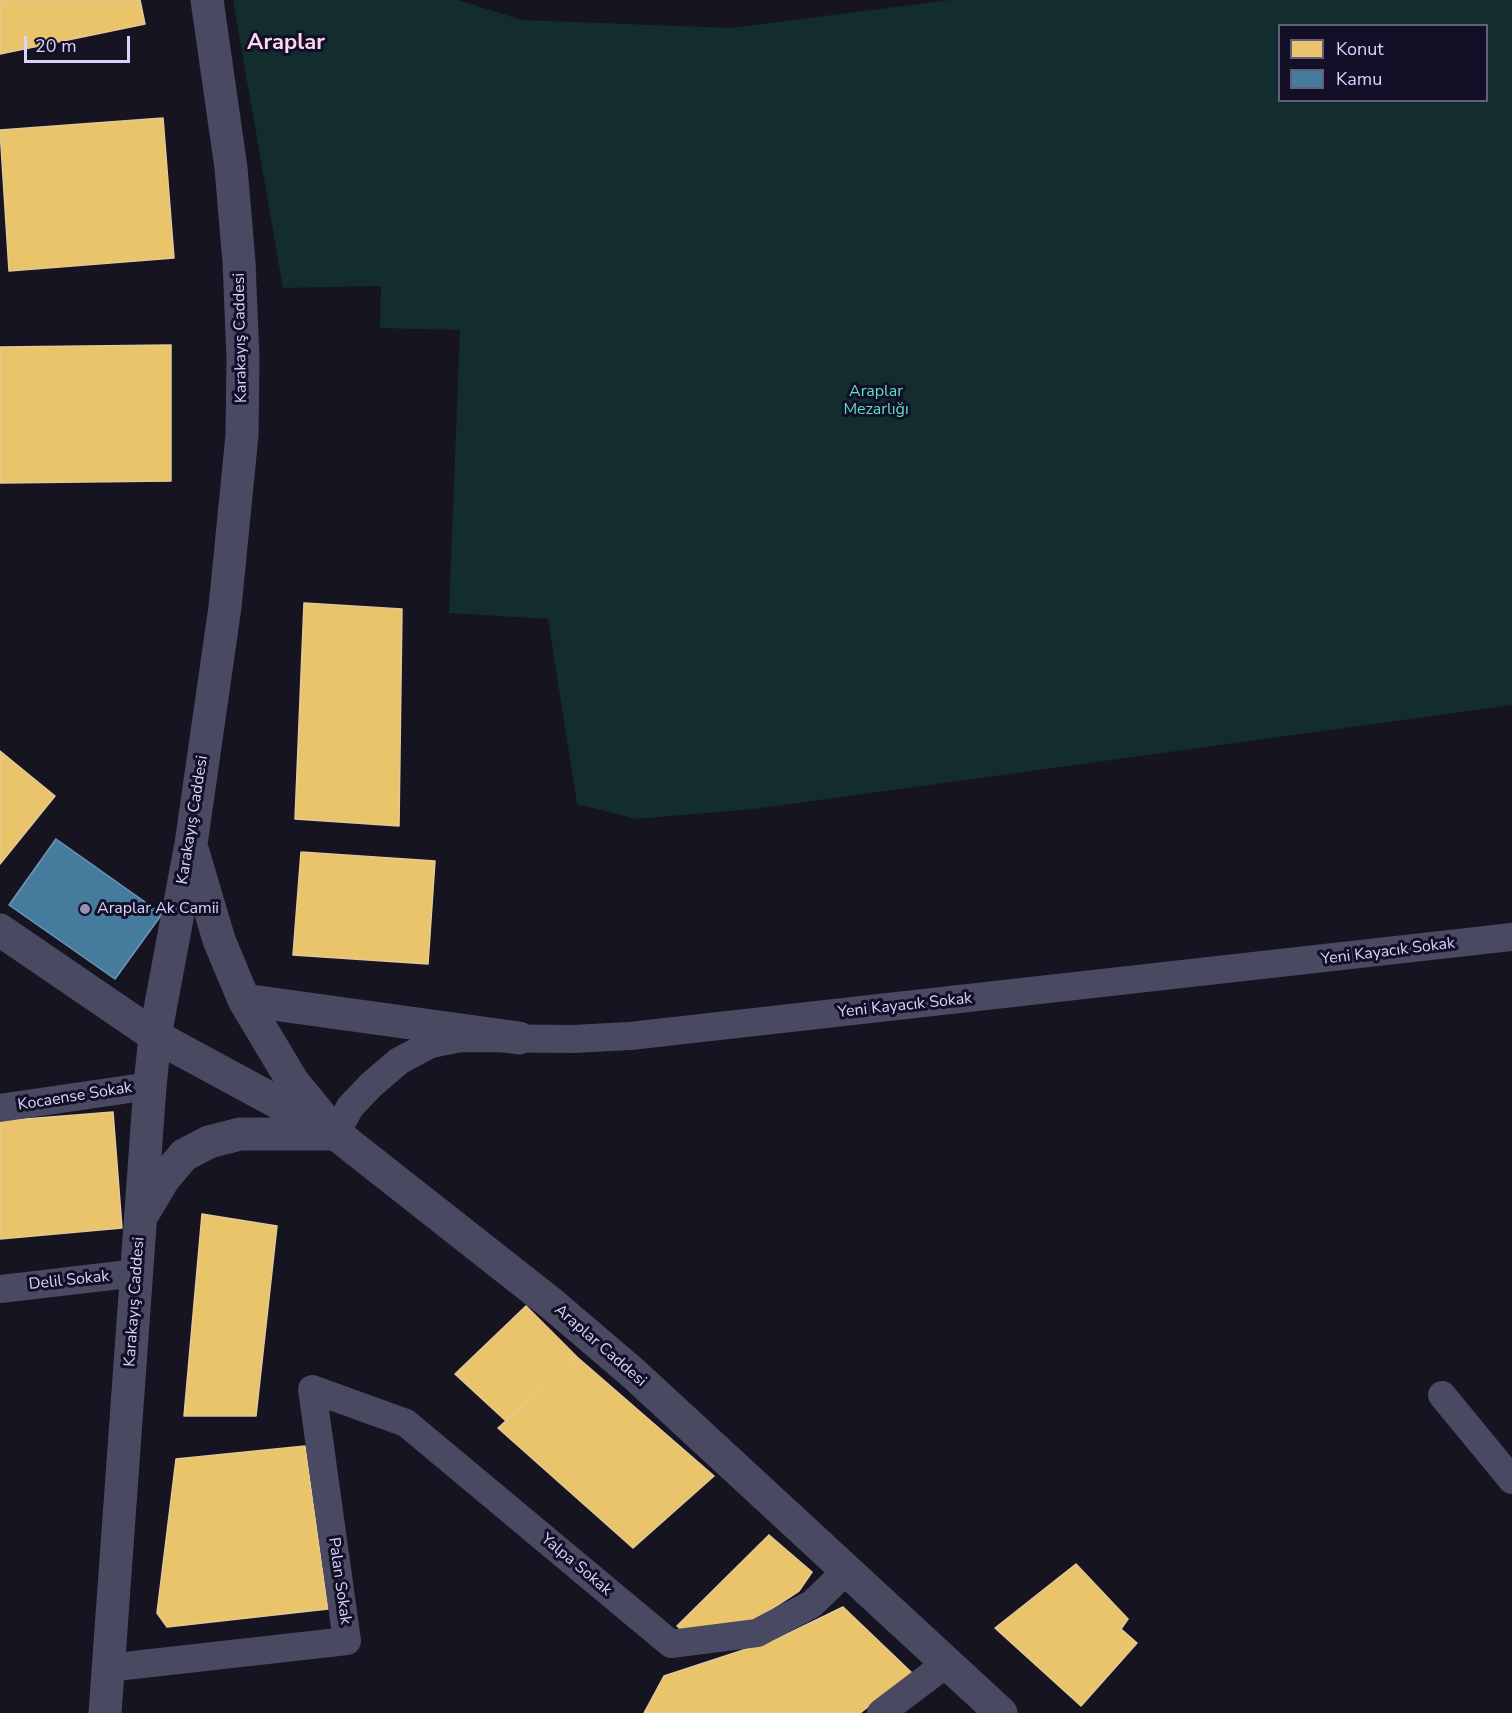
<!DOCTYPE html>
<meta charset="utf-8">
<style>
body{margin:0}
#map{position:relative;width:1512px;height:1713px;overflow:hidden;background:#161421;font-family:"Nunito Sans",sans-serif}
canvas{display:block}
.legend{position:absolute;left:1278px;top:24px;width:210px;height:78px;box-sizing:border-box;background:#130f26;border:2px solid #625e7d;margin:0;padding:8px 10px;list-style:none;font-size:18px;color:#d9d4ff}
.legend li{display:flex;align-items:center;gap:12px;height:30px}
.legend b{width:30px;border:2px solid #625e7d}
.scale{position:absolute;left:24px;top:36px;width:106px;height:27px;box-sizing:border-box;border:3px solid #d9d4ff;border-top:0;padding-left:8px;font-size:18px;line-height:21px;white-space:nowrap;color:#d9d4ff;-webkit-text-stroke:4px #130f26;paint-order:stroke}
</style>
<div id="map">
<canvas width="1512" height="1713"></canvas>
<ul class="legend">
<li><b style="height:16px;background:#e9c46a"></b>Konut</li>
<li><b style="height:16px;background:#457b9d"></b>Kamu</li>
</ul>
<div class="scale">20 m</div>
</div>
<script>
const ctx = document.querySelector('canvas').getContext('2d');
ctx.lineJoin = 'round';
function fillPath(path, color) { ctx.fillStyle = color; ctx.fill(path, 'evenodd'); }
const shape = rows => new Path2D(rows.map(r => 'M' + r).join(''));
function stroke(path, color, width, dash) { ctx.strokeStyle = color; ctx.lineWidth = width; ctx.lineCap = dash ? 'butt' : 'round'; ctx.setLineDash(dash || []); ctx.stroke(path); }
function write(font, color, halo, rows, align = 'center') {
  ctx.font = font + ' "Nunito Sans",sans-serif'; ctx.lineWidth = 6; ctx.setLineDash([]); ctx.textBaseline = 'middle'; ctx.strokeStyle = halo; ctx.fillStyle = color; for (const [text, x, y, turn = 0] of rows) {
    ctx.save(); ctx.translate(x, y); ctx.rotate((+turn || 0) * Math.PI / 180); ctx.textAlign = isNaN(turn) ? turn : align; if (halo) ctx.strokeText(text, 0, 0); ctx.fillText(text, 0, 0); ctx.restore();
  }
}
const green = shape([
 [233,0,458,0,522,20,731,28,950,0,1512,0,1512,705,754,809,636,819,577,804,548,619,449,613,460,330,380,328,381,286,283,288],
 [1280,26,1486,26,1486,100,1280,100]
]);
const homes = shape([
 [0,0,140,0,145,24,0,54,0,0],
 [163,118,174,258,9,271,0,130,163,118],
 [171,345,171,481,0,483,0,347,171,345],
 [304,603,402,609,399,826,295,819,304,603],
 [0,751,55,796,0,864,0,751],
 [301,852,435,861,428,964,293,955,301,852],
 [113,1112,122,1228,0,1239,0,1121,113,1112],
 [202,1214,277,1226,256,1416,184,1416,202,1214],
 [526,1306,577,1357,506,1421,455,1374,526,1306],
 [577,1357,714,1476,633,1548,498,1428,577,1357],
 [305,1446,328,1609,167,1627,157,1613,176,1459,305,1446],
 [769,1535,812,1572,799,1591,753,1621,684,1632,677,1626,769,1535],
 [1076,1564,1128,1619,1121,1629,1137,1643,1081,1706,995,1628,1076,1564],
 [843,1607,912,1673,860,1713,644,1713,664,1676,777,1639,843,1607]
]);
const public = shape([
 [56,839,162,914,115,979,9,905,56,839]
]);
const minor = shape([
 [0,1108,150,1086],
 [336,1134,350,1107,371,1085,399,1061,431,1044,461,1038,573,1039,630,1036,1512,937],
 [0,1289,137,1273],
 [1442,1395,1512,1480],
 [107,1668,347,1641,312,1389,406,1423,671,1644,757,1633,812,1604,847,1570],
 [881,1713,947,1663]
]);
const tertiary = shape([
 [193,852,219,940,244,1000,293,1082,325,1121],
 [0,930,155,1036,336,1134,552,1304,634,1374,1001,1713],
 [244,1000,519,1038],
 [144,1212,163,1180,184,1155,209,1142,240,1134,331,1134],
 [105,1713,150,1086,155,1036,191,844,225,607,242,435,243,358,239,262,231,168,207,0]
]);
const markers = [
 [85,909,6,"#9591b1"]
];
const streetNames = [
 ["Karakayış Caddesi",241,338,-91],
 ["Karakayış Caddesi",193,820,-81],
 ["Yeni Kayacık Sokak",1388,952,-7],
 ["Yeni Kayacık Sokak",905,1006,-6],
 ["Kocaense Sokak",75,1097,-9],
 ["Delil Sokak",69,1281,-6],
 ["Karakayış Caddesi",135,1302,-86],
 ["Araplar Caddesi",600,1346,41],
 ["Yalpa Sokak",576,1565,40],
 ["Palan Sokak",339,1581,82]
];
const parkNames = [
 ["Araplar",876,392],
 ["Mezarlığı",876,410]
];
const poiNames = [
 ["Araplar Ak Camii",97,909]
];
const districtNames = [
 ["Araplar",286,44]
];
fillPath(green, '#132c2d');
fillPath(homes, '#e9c46a');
stroke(homes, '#e4c997', 1.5);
fillPath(public, '#457b9d');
stroke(public, '#7196ba', 1.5);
stroke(minor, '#4a4962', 28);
stroke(tertiary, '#4a4962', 33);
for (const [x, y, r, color] of markers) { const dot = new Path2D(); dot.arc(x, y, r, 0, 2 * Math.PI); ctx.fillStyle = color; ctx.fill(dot); stroke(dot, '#130f26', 2); }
write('16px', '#d9d4ff', '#130f26', streetNames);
write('16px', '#5fe0c0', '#130f26', parkNames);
write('16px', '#d9d4ff', '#130f26', poiNames, 'left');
write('bold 22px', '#ffd6f0', '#130f26', districtNames);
</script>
